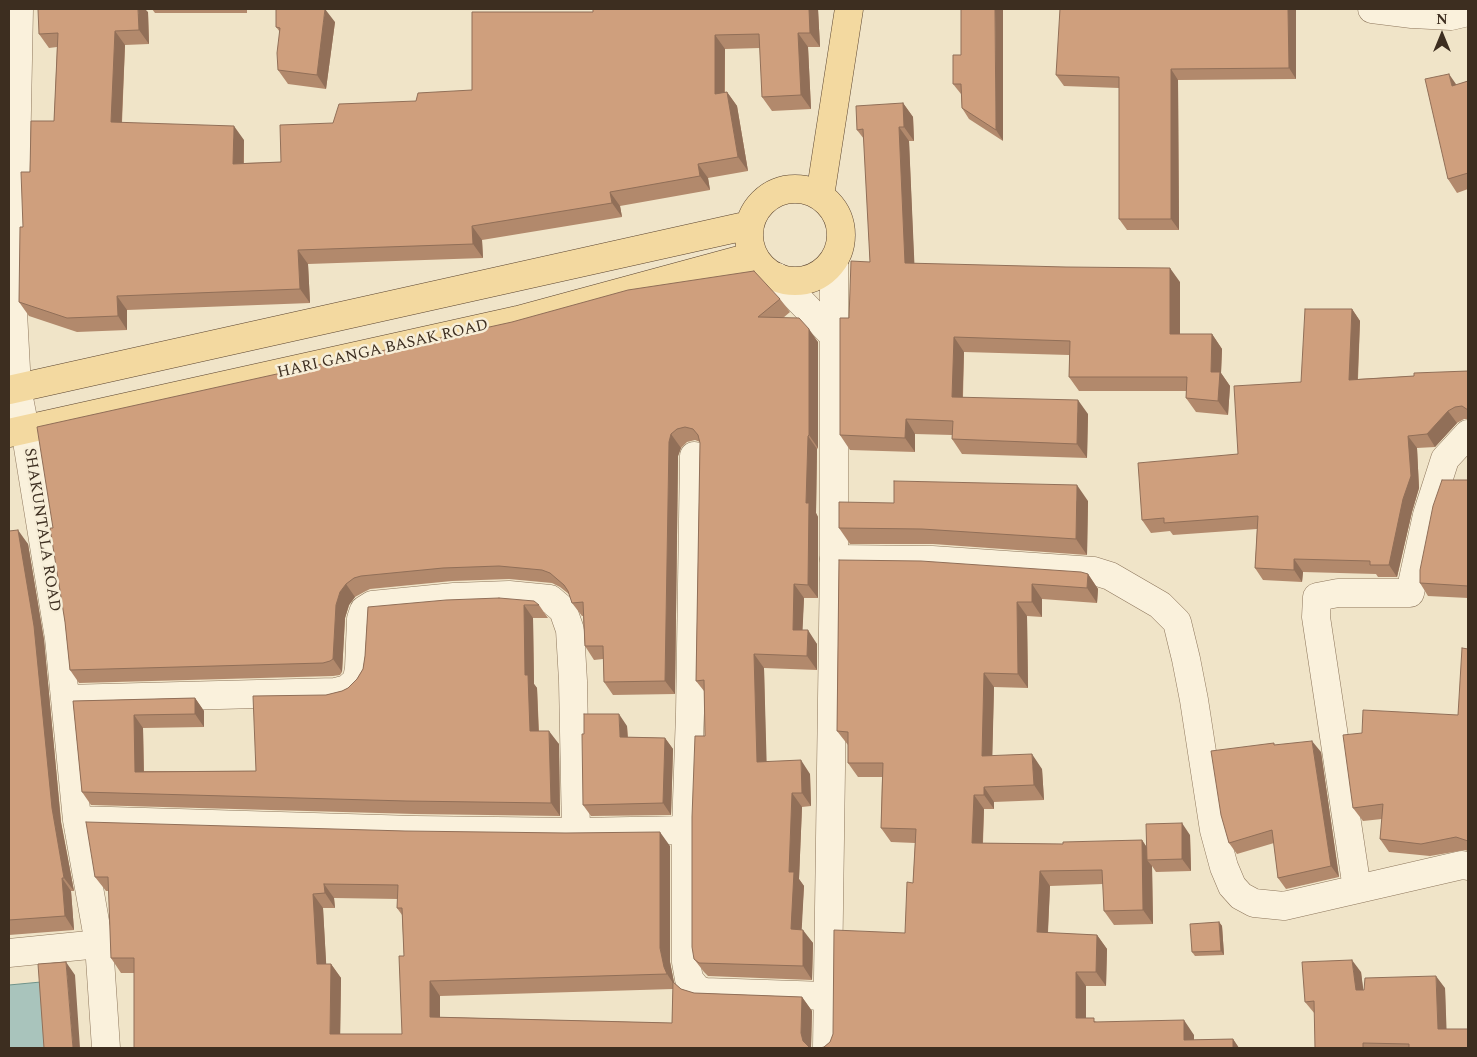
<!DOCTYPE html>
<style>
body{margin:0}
#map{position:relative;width:1477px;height:1057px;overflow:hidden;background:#f0e4c8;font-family:Spectral,serif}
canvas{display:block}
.frame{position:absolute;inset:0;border:10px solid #3d2e20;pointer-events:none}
.north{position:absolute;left:1417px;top:10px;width:50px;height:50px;-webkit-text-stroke:4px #f7eed8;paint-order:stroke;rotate:0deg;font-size:14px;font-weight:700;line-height:20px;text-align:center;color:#3d2e20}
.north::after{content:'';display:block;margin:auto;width:18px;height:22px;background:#3d2e20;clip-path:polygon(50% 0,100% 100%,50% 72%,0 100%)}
</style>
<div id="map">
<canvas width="1477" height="1057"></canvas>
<div class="frame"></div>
<div class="north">N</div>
</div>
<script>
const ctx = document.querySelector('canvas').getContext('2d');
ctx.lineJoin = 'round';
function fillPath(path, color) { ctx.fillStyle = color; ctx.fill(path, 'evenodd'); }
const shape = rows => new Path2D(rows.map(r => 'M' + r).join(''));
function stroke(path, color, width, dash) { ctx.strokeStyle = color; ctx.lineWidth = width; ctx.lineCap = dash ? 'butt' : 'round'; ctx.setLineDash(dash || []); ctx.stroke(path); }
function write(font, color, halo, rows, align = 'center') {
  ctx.font = font + ' Spectral,serif'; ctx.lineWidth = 5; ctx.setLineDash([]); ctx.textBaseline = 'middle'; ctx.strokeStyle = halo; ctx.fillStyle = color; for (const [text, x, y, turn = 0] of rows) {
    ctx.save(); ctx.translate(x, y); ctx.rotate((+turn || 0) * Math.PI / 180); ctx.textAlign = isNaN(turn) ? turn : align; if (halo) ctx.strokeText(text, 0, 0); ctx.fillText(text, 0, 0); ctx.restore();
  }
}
const water = shape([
 [41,982,45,1048,9,1048,9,985,41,982]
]);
const minor = shape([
 [19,9,13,312,17,388,25,429,59,638,77,820,99,944,106,1048],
 [1372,9,1412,14,1451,16,1468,12],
 [694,456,690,713,686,830,686,962,689,979,697,989,705,992,827,996],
 [834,559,932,560,1094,571,1110,576,1160,605,1177,622,1186,659,1194,700,1214,830,1224,867,1232,886,1241,896,1254,903,1284,906,1462,865,1468,866],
 [65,699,335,692,347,689,354,683,357,679,359,668,361,619,364,610,372,605,454,597,509,595,550,599,563,610,570,630,573,681,576,832,415,830,77,820],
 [576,832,686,830],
 [1357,889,1316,617,1317,597,1338,593,1410,593,1427,515,1445,459,1468,434],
 [9,953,99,944]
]);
const tertiary = shape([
 [777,277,833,335],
 [827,1048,834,559,834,262]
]);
const primary = shape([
 '749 235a46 46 0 1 1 92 0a46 46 0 1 1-92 0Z',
 [820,196,849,9],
 [9,390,750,225],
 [9,433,518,320,754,256]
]);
const wall = shape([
 [152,9,247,9,247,13,155,13],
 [593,9,818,9,820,47,808,47,811,109,772,111,762,97,760,48,725,49,725,92,727,92,737,106,748,171,708,178,710,190,620,206,622,217,482,240,483,258,308,264,310,303,127,310,127,330,77,332,29,316,19,302,23,227,30,172,54,121,57,47,49,48,39,34,148,12,149,44,125,45,122,123,244,140,244,163,281,162,333,123,416,101,472,90,593,12],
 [1296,9,1296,79,1178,80,1179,230,1127,230,1119,219,1119,88,1064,86,1056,75],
 [335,22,326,89,288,84,278,70,280,32,276,27],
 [961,55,1003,141,969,119,962,108,961,94,953,84],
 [1468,81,1468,189,1457,193,1448,179,1456,85],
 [903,103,913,117,914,141,909,141,914,263,1180,282,1180,334,1212,334,1222,349,1221,373,1230,386,1228,415,1196,412,1186,398,1186,391,1079,391,1069,377,1069,355,964,352,963,397,1088,414,1087,458,962,454,952,439,952,435,915,434,915,452,850,450,840,435,849,318,870,262,864,139,857,130],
 [780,299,790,312,783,318,818,342,818,448,817,449,816,513,818,517,818,598,804,598,802,630,817,644,817,670,764,668,766,761,810,774,811,806,802,807,799,879,804,886,801,930,813,943,812,980,708,976,704,972,694,959,705,736,704,691,696,681,700,442,695,440,687,442,681,448,678,456,675,694,613,695,604,682,603,659,594,660,585,646,583,616,582,616,572,603,570,595,560,587,552,583,509,579,452,581,370,589,364,592,355,597,349,605,345,618,342,672,340,675,333,676,79,683,70,670,65,622,53,528],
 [1352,309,1360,321,1358,379,1414,376,1468,371,1468,419,1464,419,1457,423,1435,447,1417,448,1419,488,1412,512,1397,577,1378,577,1376,574,1303,572,1302,582,1263,580,1255,568,1257,529,1173,535,1170,531,1151,533,1142,520,1238,454,1301,382],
 [1468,480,1468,598,1428,596,1420,583],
 [1088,501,1087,555,933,544,850,544,839,528,894,503],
 [9,531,28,544,44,640,61,822,74,891,71,891,74,930,9,935],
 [839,560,1088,574,1098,589,1097,603,1042,599,1042,617,1027,616,1028,688,994,687,992,756,1042,769,1044,800,994,802,994,809,984,809,983,843,1063,844,1142,840,1147,848,1190,835,1191,871,1156,872,1152,866,1153,924,1114,925,1104,911,1103,884,1050,886,1048,933,1097,935,1107,949,1106,986,1086,986,1086,1018,1097,1022,1194,1035,1194,1040,1233,1039,1239,1048,820,1048,824,1047,830,1042,905,933,913,883,915,843,891,842,881,828,882,777,858,777,848,763,848,745,837,731],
 [539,605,548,618,533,618,534,684,537,688,539,731,559,744,560,816,415,814,91,805,82,792,73,701,195,698,204,711,204,727,143,728,144,771,256,771,326,695,342,691,348,688,357,679,363,669,365,656,368,607],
 [1468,649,1468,851,1465,850,1430,856,1389,852,1380,839,1382,819,1363,821,1353,808,1362,733,1458,715],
 [627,726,628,737,665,738,673,749,671,815,591,816,583,805],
 [1275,745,1321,752,1339,877,1286,889,1278,878,1274,843,1237,854,1229,843],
 [670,846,670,962,674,983,681,989,694,993,802,997,812,1011,811,1048,134,1048,134,973,121,973,111,958,109,891,106,891,95,877],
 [334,898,398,899,397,908,402,915,404,956,402,1034,340,1034,341,978,331,964,326,964,323,908,335,908],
 [673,989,672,1023,440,1017,440,996],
 [1219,922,1222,926,1224,955,1195,956,1192,952],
 [1361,972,1363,990,1445,988,1446,1029,1468,1048,1315,1048,1315,1014,1305,1002]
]);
const shadedWall = shape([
 [138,9,145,9,148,12,149,44,139,30],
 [325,9,335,22,326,89,317,75],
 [809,9,818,9,820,47,810,33],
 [995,9,1003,9,1003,141,996,130],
 [1288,9,1296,9,1296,79,1289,68],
 [115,31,125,45,121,136,111,122],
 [798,33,808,47,811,109,801,95],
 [715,35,725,49,724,108,715,94],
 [1171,69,1178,80,1179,230,1171,219],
 [1449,74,1458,87,1452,86],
 [727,92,737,106,748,171,738,157],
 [903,103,913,117,914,141,904,127],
 [234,126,244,140,243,178,233,164],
 [899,127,909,141,915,277,905,263],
 [698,164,708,178,710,190,700,176],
 [610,192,620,206,622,217,612,203],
 [472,226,482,240,483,258,473,244],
 [298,250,308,264,310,303,300,289],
 [1170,268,1180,282,1180,348,1170,334],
 [117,296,127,310,127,330,118,316],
 [1352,309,1360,321,1357,392,1349,380],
 [809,329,818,342,818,448,809,435],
 [1212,334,1222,349,1221,373,1230,386,1228,415,1218,401,1211,372],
 [954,337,964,352,962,411,952,397],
 [1078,400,1088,414,1087,458,1077,444],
 [1448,411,1457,423,1435,447,1427,434],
 [906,419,915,434,915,452,905,438],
 [671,434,681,448,678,456,675,694,665,681,669,442],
 [808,436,817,449,816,513,818,517,818,598,808,585,806,503],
 [1408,436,1417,448,1419,488,1412,512,1397,577,1389,565],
 [1077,485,1088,501,1087,555,1076,539],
 [18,530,28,544,44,640,61,822,74,891,64,878,52,808],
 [1294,559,1303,572,1302,582,1294,570],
 [1088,574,1098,589,1097,603,1087,588],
 [346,584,355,597,349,605,345,618,342,672,333,659,336,605,340,592],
 [794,584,804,598,802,643,793,630],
 [1032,584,1042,599,1042,617,1032,602],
 [1017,602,1027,616,1028,688,1018,674],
 [524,605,533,618,534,684,537,688,539,744,530,731,525,675],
 [808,630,817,644,817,670,807,656],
 [754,654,764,668,767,775,757,762],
 [984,673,994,687,992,771,982,756],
 [195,698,204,711,204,727,195,714],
 [619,714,627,726,628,749,620,737],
 [134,715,143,728,144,785,135,772],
 [549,731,559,744,560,816,551,803],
 [665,738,673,749,671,815,663,803],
 [1312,741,1321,752,1339,877,1331,866],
 [1032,754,1042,769,1044,800,1034,785],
 [801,760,810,774,811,806,802,793],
 [984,787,994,802,994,809,984,795],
 [792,793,802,807,799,879,804,886,801,943,791,929,789,872],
 [974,795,984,809,982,858,972,843],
 [1182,823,1190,835,1191,871,1182,859],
 [660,832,670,846,670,962,674,982,677,989,667,974,664,967,660,948],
 [1142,840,1152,855,1147,860,1152,866,1153,924,1143,910],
 [1040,871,1050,886,1047,947,1037,932],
 [62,878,71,891,74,930,65,916],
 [324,884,334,898,335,908,325,893],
 [313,894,323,908,327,978,317,964],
 [1219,922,1222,926,1224,955,1221,951],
 [803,930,813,943,812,980,803,966],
 [1097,935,1107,949,1106,986,1096,972],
 [1352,960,1361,972,1365,1002,1356,990],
 [66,962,75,975,80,1048,73,1048],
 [331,964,341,978,340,1048,330,1034],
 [1076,972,1086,986,1086,1033,1076,1018],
 [1436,976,1445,988,1447,1041,1438,1029],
 [430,981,440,996,440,1032,430,1017],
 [802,997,812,1011,811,1048,808,1048,803,1041,801,1033],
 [1184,1020,1194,1035,1194,1048,1184,1040],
 [1233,1039,1239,1048,1233,1048]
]);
const building = shape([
 [38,9,138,9,139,30,115,31,111,122,234,126,233,164,281,162,280,125,333,123,339,104,416,101,418,93,472,90,472,12,593,12,593,9,809,9,810,33,798,33,801,95,762,97,759,34,715,35,715,94,727,92,738,157,698,164,700,176,610,192,612,203,472,226,473,244,298,250,300,289,117,296,118,316,67,318,19,302,20,227,23,227,21,172,30,172,31,121,54,121,58,33,39,34,38,9],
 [276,9,325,9,317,75,278,70,277,53,280,28,276,27,276,9],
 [961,9,995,9,996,130,962,108,961,84,953,84,953,55,961,55,961,9],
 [1060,9,1288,9,1289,68,1171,69,1171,219,1119,219,1119,77,1056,75,1060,9],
 [1449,74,1452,86,1468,81,1468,173,1448,179,1425,79,1449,74],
 [903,103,904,127,899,127,905,263,1066,267,1170,268,1170,334,1212,334,1211,372,1220,372,1218,401,1186,398,1187,377,1069,377,1070,341,954,337,952,397,1078,400,1077,444,952,439,953,421,906,419,905,438,840,435,840,318,849,318,851,261,870,262,863,129,857,130,856,106,903,103],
 [754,271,780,299,758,317,799,318,809,329,809,435,808,436,806,503,809,503,808,585,794,584,793,630,808,630,807,656,754,654,757,762,801,760,802,793,792,793,789,872,794,872,791,929,803,930,803,966,699,963,694,959,692,947,692,817,695,736,705,736,704,680,696,681,700,443,698,435,693,429,685,427,677,429,671,434,669,442,665,681,604,682,603,646,585,646,583,602,572,603,568,591,564,585,550,573,542,570,499,566,443,568,361,576,354,578,346,584,340,592,336,605,333,659,330,661,323,663,70,670,65,622,50,528,53,528,37,427,512,322,628,290,754,271],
 [1305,309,1352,309,1349,380,1414,376,1414,373,1468,371,1468,410,1462,406,1455,407,1448,411,1427,434,1408,436,1411,476,1403,499,1389,565,1370,565,1370,561,1294,559,1294,570,1255,568,1258,516,1164,523,1164,518,1142,520,1138,463,1238,454,1234,386,1301,382,1305,309],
 [1442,480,1468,480,1468,586,1420,583,1420,570,1433,506,1442,480],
 [894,481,1077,485,1076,539,922,529,839,528,839,502,894,503,894,481],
 [18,530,34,626,52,808,64,878,62,878,65,916,9,920,9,531,18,530],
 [839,560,921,561,1081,572,1088,574,1087,588,1032,584,1032,602,1017,602,1018,674,984,673,982,756,1032,754,1034,785,984,787,984,795,974,795,972,843,1063,844,1063,842,1142,840,1143,910,1104,911,1102,870,1040,871,1037,932,1097,935,1096,972,1076,972,1076,1018,1094,1018,1094,1022,1184,1020,1184,1040,1233,1039,1233,1048,820,1048,824,1047,830,1042,833,1034,834,930,905,933,907,882,913,883,916,829,881,828,883,763,848,763,848,732,837,731,839,560],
 [499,598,534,601,539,605,524,605,525,675,528,675,530,731,549,731,551,803,406,801,82,792,73,701,195,698,195,714,134,715,135,772,256,771,253,696,326,695,342,691,348,688,357,679,363,669,365,656,368,607,446,600,499,598],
 [1462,648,1468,649,1468,841,1456,837,1421,844,1380,839,1383,804,1353,808,1343,735,1362,733,1363,710,1458,715,1462,648],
 [584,714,619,714,620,737,665,738,663,803,583,805,582,734,584,734,584,714],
 [1312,741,1331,866,1278,878,1272,830,1229,843,1221,815,1211,751,1274,743,1274,745,1312,741],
 [86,822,405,831,566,833,660,832,660,948,664,967,667,974,430,981,430,1017,672,1023,673,982,681,989,694,993,802,997,801,1033,803,1041,809,1047,813,1048,134,1048,134,958,111,958,108,877,95,877,86,822],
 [324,884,398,885,397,908,402,908,404,956,399,956,402,1034,330,1034,331,964,317,964,313,894,325,893,324,884],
 [1182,823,1182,859,1147,860,1146,824,1182,823],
 [1219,922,1221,951,1192,952,1190,924,1219,922],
 [1352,960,1356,990,1364,990,1365,978,1436,976,1438,1029,1468,1029,1468,1048,1409,1048,1409,1044,1363,1043,1363,1048,1315,1048,1314,1001,1305,1002,1302,962,1352,960],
 [66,962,73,1048,44,1048,38,964,66,962]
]);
const streetNames = [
 ["HARI GANGA BASAK ROAD",383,350,-13],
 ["SHAKUNTALA ROAD",41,530,81]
];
fillPath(water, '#a9c4bc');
stroke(water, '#6f938a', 1);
stroke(minor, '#8d765c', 29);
stroke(tertiary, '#8d765c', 29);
stroke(primary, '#5b4430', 29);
stroke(minor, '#faf1dc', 28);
stroke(tertiary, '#faf1dc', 28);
stroke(primary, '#f3d9a0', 28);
fillPath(wall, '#b2896c');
fillPath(shadedWall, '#916f58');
fillPath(building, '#cf9f7d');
stroke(building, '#916f58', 1);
write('16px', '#3d2e20', '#f7eed8', streetNames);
</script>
